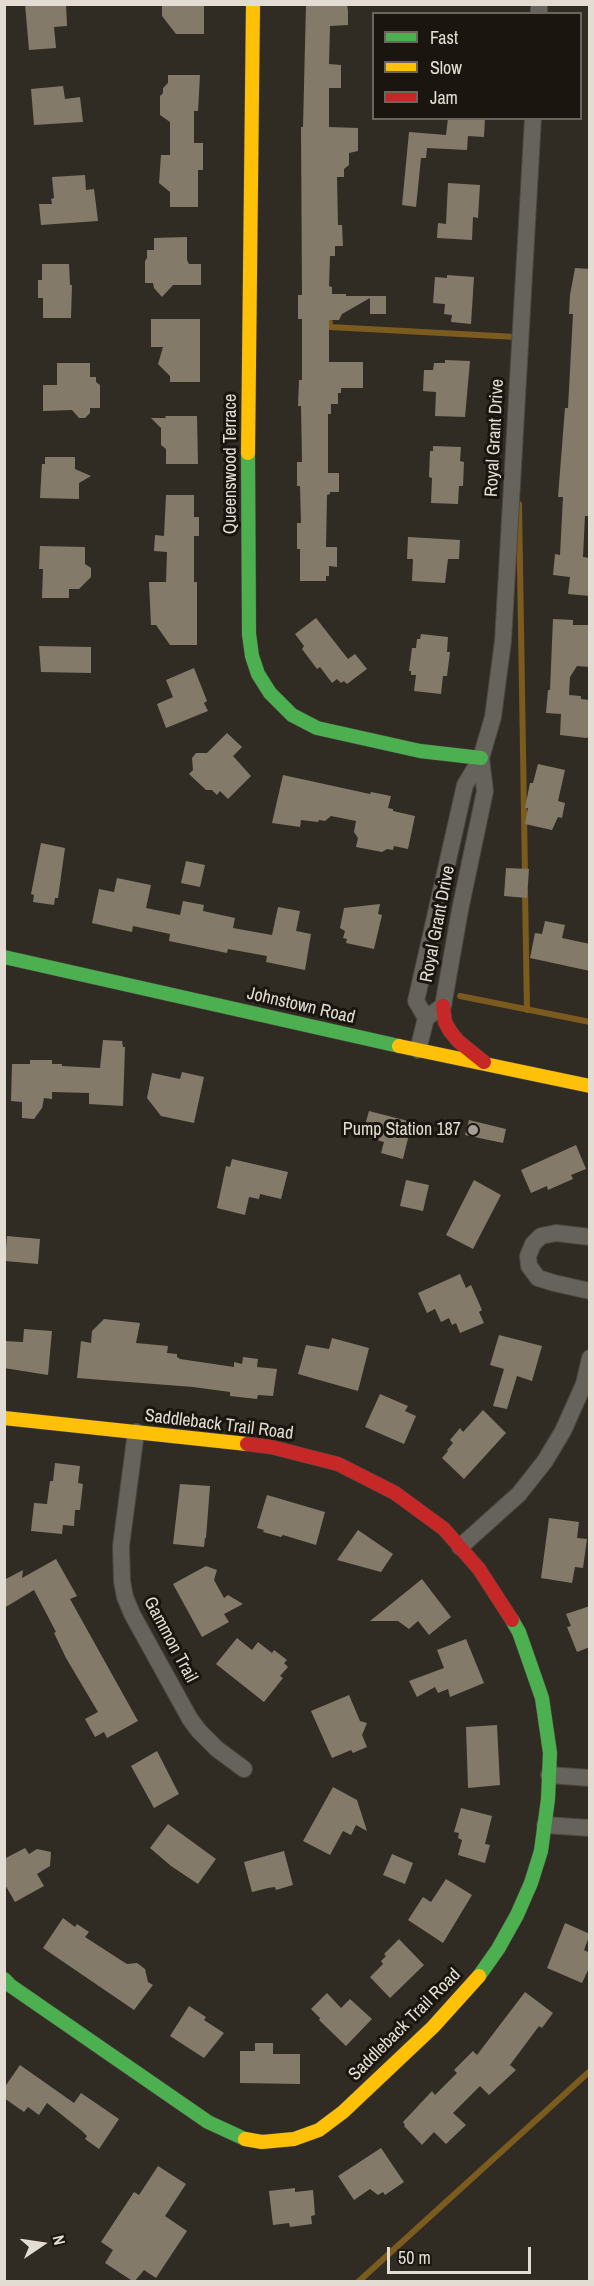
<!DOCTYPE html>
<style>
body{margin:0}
#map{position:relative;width:594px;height:2286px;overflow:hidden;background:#302c24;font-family:"Archivo Narrow",sans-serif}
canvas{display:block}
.frame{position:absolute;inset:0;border:6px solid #e2dcd3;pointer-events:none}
.legend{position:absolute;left:372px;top:12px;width:210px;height:108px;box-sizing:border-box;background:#1a160f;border:2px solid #6a655d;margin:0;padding:8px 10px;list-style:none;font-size:18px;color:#e2dcd3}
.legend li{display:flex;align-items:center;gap:12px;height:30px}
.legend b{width:30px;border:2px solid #6a655d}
.north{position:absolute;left:12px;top:2214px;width:60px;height:60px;-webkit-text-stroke:4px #1a160f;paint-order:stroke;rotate:77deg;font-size:16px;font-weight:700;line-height:24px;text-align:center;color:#e2dcd3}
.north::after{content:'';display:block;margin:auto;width:21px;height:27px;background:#e2dcd3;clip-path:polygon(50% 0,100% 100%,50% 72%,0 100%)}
.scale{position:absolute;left:387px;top:2247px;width:144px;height:27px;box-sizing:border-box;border:3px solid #e2dcd3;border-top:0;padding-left:8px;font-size:18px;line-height:21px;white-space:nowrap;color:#e2dcd3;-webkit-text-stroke:4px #1a160f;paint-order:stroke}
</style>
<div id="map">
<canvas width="594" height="2286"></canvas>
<div class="frame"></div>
<ul class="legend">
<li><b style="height:8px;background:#4caf50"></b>Fast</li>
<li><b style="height:8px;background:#ffc107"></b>Slow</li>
<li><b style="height:8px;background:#c62828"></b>Jam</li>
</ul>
<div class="north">N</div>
<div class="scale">50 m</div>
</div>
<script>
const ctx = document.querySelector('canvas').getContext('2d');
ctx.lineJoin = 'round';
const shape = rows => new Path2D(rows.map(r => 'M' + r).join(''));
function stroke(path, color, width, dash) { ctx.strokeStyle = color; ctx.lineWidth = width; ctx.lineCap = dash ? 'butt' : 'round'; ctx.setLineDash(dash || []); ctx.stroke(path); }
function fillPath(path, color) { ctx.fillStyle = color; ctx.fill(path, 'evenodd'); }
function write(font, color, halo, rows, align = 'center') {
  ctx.font = font + ' "Archivo Narrow",sans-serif'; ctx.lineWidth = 6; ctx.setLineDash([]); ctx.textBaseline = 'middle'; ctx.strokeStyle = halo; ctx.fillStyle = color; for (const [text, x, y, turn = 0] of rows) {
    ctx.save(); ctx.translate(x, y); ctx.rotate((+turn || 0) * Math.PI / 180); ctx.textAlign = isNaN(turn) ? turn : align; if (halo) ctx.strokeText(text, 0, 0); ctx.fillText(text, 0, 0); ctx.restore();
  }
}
const stream = shape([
 [329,313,330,327,516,337],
 [519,504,525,875],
 [525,891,527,1010],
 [460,996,590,1022],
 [358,2282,590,2071]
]);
const building = shape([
 [25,4,66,4,67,26,54,27,56,48,29,50],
 [162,4,204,4,204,34,176,34,162,16],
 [306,4,347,4,348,11,348,25,330,26,329,64,341,65,341,88,329,88,329,127,358,128,358,151,349,153,349,165,344,169,344,177,337,177,338,225,342,225,343,246,335,246,335,256,330,256,329,286,332,287,332,294,346,294,346,296,386,296,386,314,370,314,370,298,342,314,339,320,329,320,329,362,363,362,363,388,341,388,341,393,338,393,338,404,331,404,331,414,328,414,328,473,339,473,339,492,330,492,330,494,327,495,326,547,337,547,337,567,329,566,329,576,326,576,326,581,300,581,300,549,297,549,297,523,301,523,300,486,297,486,297,462,302,462,301,406,298,406,299,380,302,380,302,319,298,319,298,295,302,295,301,127,303,127],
 [168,75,200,75,198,111,194,111,194,143,203,143,203,170,198,170,198,207,170,207,170,192,159,183,161,155,170,155,170,122,160,115,160,96,163,93,163,88,168,83],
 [63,86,65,99,80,97,83,122,34,125,31,89],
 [448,118,485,118,484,137,468,136,467,150,427,148,426,158,421,158,416,207,402,205,409,132,446,135],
 [85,175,86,190,94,189,98,221,41,225,39,204,52,204,51,199,54,198,52,177],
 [448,183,480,185,478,218,473,217,472,240,437,238,438,223,446,224],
 [187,237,187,260,189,264,201,264,201,285,173,285,162,297,154,288,153,283,145,283,145,261,147,258,147,250,154,250,154,238],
 [42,264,69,264,70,285,72,285,71,318,43,318,43,298,38,298,38,280,42,280],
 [575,268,590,269,590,516,585,516,583,557,590,558,590,596,568,594,570,577,553,575,555,554,560,555,563,497,558,497,565,408,568,408,573,314,569,314,570,295],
 [447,275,474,277,471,324,451,322,452,315,444,314,445,304,433,303,435,277,447,278],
 [151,319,200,319,200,382,170,382,170,376,158,364,163,347,151,347],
 [445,360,470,361,465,417,435,416,436,392,423,391,424,370,433,370,434,363,445,363],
 [57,363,90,363,90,377,96,377,96,382,100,385,100,408,90,408,90,413,85,418,79,418,72,410,43,411,43,385,57,385],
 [165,416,197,416,198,464,166,464,166,449,161,445,161,428,151,418,166,418],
 [433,446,461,447,460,461,464,462,463,486,459,486,458,504,431,503,432,478,429,477,430,451,433,451],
 [45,457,75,457,75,469,91,476,79,483,79,499,40,498,42,464,45,464],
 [166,495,194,495,194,517,199,517,199,536,194,536,194,582,197,582,197,645,170,645,156,625,151,625,149,582,166,582,167,552,154,551,155,535,164,536],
 [408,537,460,540,459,559,448,559,445,583,412,581,413,559,407,559],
 [40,546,85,547,85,564,91,568,91,577,79,589,69,589,69,598,42,598,43,569,39,569],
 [316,618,348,659,355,654,367,669,347,684,344,681,341,683,337,679,332,683,320,667,317,669,302,649,304,646,295,634],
 [553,619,573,620,573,625,590,625,590,667,577,666,570,677,569,695,581,696,581,699,590,700,590,737,586,738,560,735,561,714,546,713,548,690,550,690],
 [421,634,448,637,447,652,450,652,447,676,443,676,441,694,414,691,416,675,411,675,411,671,409,671,412,648,416,648,417,639,420,639],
 [39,646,91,647,91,673,41,672],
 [194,668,207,701,204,703,208,711,166,728,157,704,173,697,166,680],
 [227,733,242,747,233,756,251,776,228,799,220,791,217,795,212,790,206,790,189,774,193,770,192,758,196,753,207,753],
 [538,764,565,770,558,801,565,803,562,818,558,817,552,830,525,824,528,808,525,808,530,783,533,783],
 [283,775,370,794,371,792,391,796,388,808,393,809,393,811,415,816,408,849,394,846,393,850,387,849,382,852,356,847,358,838,354,832,356,821,331,816,325,821,319,820,318,822,301,820,300,827,272,823],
 [41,843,65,848,58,898,55,898,54,905,33,902,34,895,31,894],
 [186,861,205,865,200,887,181,883],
 [506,868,529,869,527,898,504,896],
 [117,878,151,885,146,908,180,915,183,901,204,905,203,911,235,918,233,928,272,935,278,907,300,911,296,931,311,934,305,970,266,962,267,956,228,949,227,953,169,941,170,934,133,926,132,932,92,923,99,889,114,892],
 [380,904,378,914,382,915,374,949,346,943,347,939,343,938,345,931,340,928,344,908],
 [545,921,565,925,562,938,590,944,590,971,530,958,535,933,542,934],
 [103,1040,122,1041,123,1047,125,1047,123,1106,89,1104,89,1093,52,1092,52,1099,44,1098,42,1108,34,1119,22,1118,22,1102,11,1101,12,1064,30,1064,30,1060,52,1060,52,1064,62,1064,62,1066,100,1068],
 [182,1072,204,1077,194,1123,161,1116,147,1098,152,1073,180,1079],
 [369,1111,412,1122,403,1159,381,1153,384,1142,362,1136],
 [469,1120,506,1129,503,1143,465,1135],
 [576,1145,586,1169,571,1175,573,1179,548,1190,547,1186,531,1193,521,1170],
 [232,1159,288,1172,281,1199,260,1194,259,1199,249,1197,245,1215,217,1208,226,1166,230,1167],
 [406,1180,429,1185,423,1211,400,1206],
 [474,1180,501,1195,473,1249,446,1235],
 [7,1236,40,1239,38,1264,5,1261],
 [460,1274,466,1288,471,1285,482,1310,479,1312,484,1323,460,1333,456,1323,452,1325,449,1318,441,1322,435,1309,427,1313,418,1293],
 [104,1319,140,1323,136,1343,168,1346,167,1353,177,1354,177,1357,180,1359,234,1367,234,1362,242,1364,243,1357,258,1359,257,1367,277,1369,273,1396,258,1395,257,1399,230,1396,230,1392,193,1387,77,1378,81,1341,91,1343,92,1331],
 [24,1329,52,1331,48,1375,4,1368,4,1341,23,1342],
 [499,1335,542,1346,532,1381,517,1376,507,1409,493,1406,504,1369,490,1365],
 [332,1338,369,1348,358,1391,298,1374,306,1345,329,1349],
 [380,1394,408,1406,405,1411,416,1416,404,1444,365,1427],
 [483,1410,506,1433,464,1479,442,1458,448,1451,447,1450,453,1443,450,1440,460,1428,463,1432],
 [55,1463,80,1466,78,1483,83,1484,80,1510,75,1510,74,1526,63,1525,62,1534,31,1531,34,1503,47,1504,50,1481,53,1481],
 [180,1484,210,1486,206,1538,205,1538,204,1547,173,1544],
 [267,1495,325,1512,316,1545,283,1535,281,1537,263,1532,264,1530,257,1528],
 [549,1518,579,1522,577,1538,587,1539,583,1568,575,1567,572,1583,541,1578],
 [358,1530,393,1554,381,1572,337,1560],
 [56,1559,77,1596,70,1599,138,1721,107,1738,104,1732,95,1737,85,1719,98,1712,66,1658,54,1633,56,1632,34,1590,4,1608,4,1580,23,1570,22,1578],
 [206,1566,217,1570,214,1580,224,1598,228,1595,243,1604,224,1614,229,1622,202,1637,173,1584],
 [422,1579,451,1617,429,1635,418,1621,409,1629,398,1621,370,1621],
 [590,1606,590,1647,577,1652,567,1627,571,1626,566,1614],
 [237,1638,252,1650,258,1642,272,1653,274,1650,287,1660,284,1663,288,1667,280,1676,283,1678,264,1702,216,1664],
 [466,1639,484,1683,450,1697,448,1689,438,1693,435,1687,417,1697,409,1681,444,1668,437,1650],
 [349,1695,360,1721,367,1723,362,1735,367,1747,353,1753,351,1750,332,1758,311,1711],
 [497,1725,500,1785,468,1788,466,1727],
 [157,1751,179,1794,154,1808,131,1766],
 [333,1787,357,1800,367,1831,356,1825,351,1835,343,1831,330,1855,303,1841],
 [461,1808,492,1816,485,1844,490,1845,485,1863,458,1855,462,1840,458,1838,459,1833,454,1832],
 [168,1824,216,1859,198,1884,171,1866,150,1848],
 [25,1848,29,1854,37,1849,51,1852,50,1866,37,1874,44,1886,15,1902,4,1883,4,1859],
 [284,1851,293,1885,276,1890,275,1887,268,1888,252,1892,244,1862],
 [392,1854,413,1863,405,1884,383,1875],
 [446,1879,472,1895,443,1943,408,1920,423,1897,431,1902],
 [63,1918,75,1927,77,1924,89,1932,85,1937,119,1959,127,1964,137,1963,145,1969,148,1982,153,1985,134,2010,43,1948],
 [565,1923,590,1934,584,1950,590,1953,590,1966,582,1983,547,1968],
 [399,1939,424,1965,390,1998,370,1977,383,1964,381,1961,386,1956,384,1954],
 [525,1992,553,2013,542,2028,539,2026,510,2065,516,2070,489,2095,480,2086,453,2113,466,2125,446,2144,434,2132,422,2145,404,2126,405,2125,403,2122,432,2091,435,2095,457,2073,454,2070,473,2051,477,2055],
 [327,1993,341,2008,350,1999,372,2019,346,2046,319,2020,320,2018,311,2009],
 [189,2006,206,2017,204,2020,224,2033,204,2058,170,2036],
 [255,2043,273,2043,273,2054,300,2054,300,2084,240,2083,240,2051,255,2051],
 [20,2065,74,2103,81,2093,119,2119,99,2149,85,2139,87,2136,82,2131,47,2103,39,2115,28,2107,24,2112,4,2098,4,2088],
 [381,2148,404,2182,385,2195,383,2192,378,2195,370,2189,354,2200,338,2176],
 [158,2166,186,2184,165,2216,187,2231,156,2278,144,2270,134,2282,105,2263,113,2250,101,2242,134,2192,139,2195],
 [295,2188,295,2192,313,2190,315,2215,311,2216,312,2224,290,2227,289,2223,273,2225,269,2191]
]);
const street = shape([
 [539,14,539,4],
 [426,1018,416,1001,465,785,481,758,493,717,503,641,533,118],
 [418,1050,426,1018,443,1006,460,910,485,791,481,758],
 [590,1237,556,1233,541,1236,533,1244,528,1256,529,1266,538,1278,554,1283,590,1291],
 [136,1432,121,1546,122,1581,125,1597,132,1614,190,1719,199,1731,217,1749,244,1769],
 [460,1547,519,1494,545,1461,563,1431,584,1384,590,1358],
 [549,1775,590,1778],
 [545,1825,590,1828]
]);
const fast = shape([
 [248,453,249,634,252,656,258,674,270,693,292,715,317,728,420,751,481,758],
 [4,957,399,1046],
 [479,1976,498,1949,517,1915,531,1883,541,1851,548,1799,550,1753,542,1698,519,1632,512,1620],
 [4,1979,11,1986,208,2122,245,2139]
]);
const slow = shape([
 [248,453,253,4],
 [399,1046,590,1086],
 [4,1418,247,1444],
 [245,2139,262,2142,294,2139,319,2130,343,2112,433,2027,479,1976]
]);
const jam = shape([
 [443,1006,445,1022,450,1031,458,1041,484,1062],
 [247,1444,271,1447,338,1464,395,1493,444,1529,479,1569,512,1620]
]);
const markers = [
 [473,1130,6,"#a49e96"]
];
const streetNames = [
 ["Royal Grant Drive",495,438,-87],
 ["Queenswood Terrace",231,464,-90],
 ["Royal Grant Drive",438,924,-79],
 ["Johnstown Road",301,1006,13],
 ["Saddleback Trail Road",219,1425,7],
 ["Gammon Trail",170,1640,62],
 ["Saddleback Trail Road",405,2025,-45]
];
const poiNames = [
 ["Pump Station 187",461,1130]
];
stroke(stream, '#7c5b1f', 6);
fillPath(building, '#847a6a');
stroke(street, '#4c4841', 18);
stroke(fast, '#4c4841', 15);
stroke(slow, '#4c4841', 15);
stroke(jam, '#4c4841', 15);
stroke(street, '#66625c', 16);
stroke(fast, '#4caf50', 14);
stroke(slow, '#ffc107', 14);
stroke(jam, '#c62828', 14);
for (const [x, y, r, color] of markers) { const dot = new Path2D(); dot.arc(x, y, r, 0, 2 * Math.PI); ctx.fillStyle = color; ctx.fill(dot); stroke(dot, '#1a160f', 2); }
write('18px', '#e2dcd3', '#1a160f', streetNames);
write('18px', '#e2dcd3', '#1a160f', poiNames, 'right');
</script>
